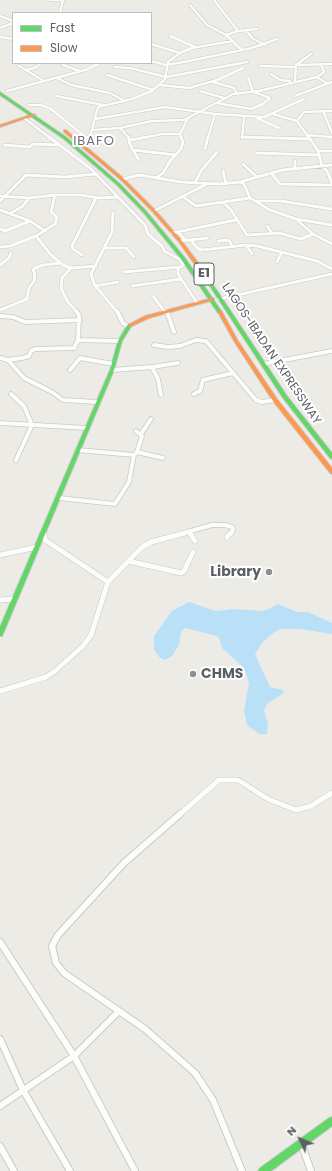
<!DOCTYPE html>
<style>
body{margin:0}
#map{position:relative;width:332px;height:1171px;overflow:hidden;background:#edebe6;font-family:Poppins,sans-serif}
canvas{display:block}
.legend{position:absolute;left:12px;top:12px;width:140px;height:52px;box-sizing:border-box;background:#fff;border:1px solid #bdbfc1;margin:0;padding:5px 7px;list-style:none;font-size:12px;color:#5b6065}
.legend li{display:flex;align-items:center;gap:8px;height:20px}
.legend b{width:20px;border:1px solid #bdbfc1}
.north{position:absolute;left:280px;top:1119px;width:40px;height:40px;-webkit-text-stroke:3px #fff;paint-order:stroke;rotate:314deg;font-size:11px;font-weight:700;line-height:16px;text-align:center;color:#5b6065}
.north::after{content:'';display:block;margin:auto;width:14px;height:18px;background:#5b6065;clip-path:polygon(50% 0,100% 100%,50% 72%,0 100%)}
</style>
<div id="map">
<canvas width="332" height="1171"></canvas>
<ul class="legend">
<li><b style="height:5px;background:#63d668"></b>Fast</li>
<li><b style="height:5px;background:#ff974d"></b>Slow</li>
</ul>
<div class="north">N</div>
</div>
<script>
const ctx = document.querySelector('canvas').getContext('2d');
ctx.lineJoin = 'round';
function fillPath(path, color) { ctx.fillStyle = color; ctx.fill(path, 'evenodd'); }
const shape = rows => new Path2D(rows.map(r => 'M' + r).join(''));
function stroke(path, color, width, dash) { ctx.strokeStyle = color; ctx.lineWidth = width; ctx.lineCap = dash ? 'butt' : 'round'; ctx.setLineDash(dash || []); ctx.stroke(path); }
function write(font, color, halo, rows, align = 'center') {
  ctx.font = font + ' Poppins,sans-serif'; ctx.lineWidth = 4; ctx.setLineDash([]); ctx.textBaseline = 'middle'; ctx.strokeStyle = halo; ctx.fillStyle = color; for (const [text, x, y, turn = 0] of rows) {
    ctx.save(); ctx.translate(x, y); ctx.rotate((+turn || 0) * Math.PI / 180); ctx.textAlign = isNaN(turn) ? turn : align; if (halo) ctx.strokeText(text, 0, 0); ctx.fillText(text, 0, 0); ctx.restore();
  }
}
const water = shape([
 [189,602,216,611,234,609,261,611,269,609,278,604,297,612,308,612,332,623,332,634,300,629,281,629,273,633,262,643,255,654,270,687,283,690,284,693,268,703,264,710,268,724,267,734,259,734,247,725,244,711,249,683,244,668,222,648,220,640,217,636,185,628,181,632,179,645,172,656,165,660,159,657,154,650,154,636,172,611]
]);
const streetFar4 = shape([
 [50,0,63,0,60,13],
 [214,0,238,31],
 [190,5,207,25,226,35,242,50],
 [0,16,13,21],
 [0,28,13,23],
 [246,30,252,38,265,45],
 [226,35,238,31,257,29],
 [170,36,195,47],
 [0,37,13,39],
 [151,44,180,53],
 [151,61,166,65,184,62,252,48,277,39],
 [65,63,63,65,80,71],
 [296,65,332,64],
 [19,66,44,81],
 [260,66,295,67],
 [114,67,130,68,166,77,247,62],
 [27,70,37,67,40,63],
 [271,74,280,80,290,81],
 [107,75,153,90],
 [248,77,253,92],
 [317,77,328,84],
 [57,78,71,85,110,93,123,100],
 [295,81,296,65,311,54],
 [213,82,234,88,237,94],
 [160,85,189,88,217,80,243,68],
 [7,91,85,70,100,63],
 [200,91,224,98],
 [56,96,103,105],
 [295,96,332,82],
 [217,103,251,109,263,104,270,98,254,92],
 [29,105,41,105,51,109,87,138],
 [324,113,332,133],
 [215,114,264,117,304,99],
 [273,114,297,121,309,138],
 [24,118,50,138],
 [257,118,279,128],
 [95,119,165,107,215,114,208,138],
 [297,121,304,112,332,111],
 [120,128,129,138],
 [92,130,120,128,152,121,184,120,233,94,259,91,317,77,324,72,321,65],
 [180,134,188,118],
 [180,134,181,138],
 [307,135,332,137],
 [87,138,90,137,98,107,132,99,152,91,165,79,168,62,180,53,192,48,233,41],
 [142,138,162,134,180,134],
 [242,138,244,117]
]);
const streetFar3 = shape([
 [49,137,90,168,145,225,148,234,162,246,164,251,179,259,183,265,178,269,178,274,197,303],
 [86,137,90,137],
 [129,137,129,142,133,150,176,155],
 [242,137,310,139],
 [309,137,318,151],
 [330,137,332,137],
 [131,140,147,137],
 [4,145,29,147,34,144,58,145],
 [205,149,208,137],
 [133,150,139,160],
 [256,153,319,155,318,151,332,151],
 [319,155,322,166,327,171,332,183],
 [295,161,295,169],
 [243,164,257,177],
 [223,171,226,184],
 [271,173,280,184,332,185],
 [156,178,163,173,170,161,181,149,183,142,181,137],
 [123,179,139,175,181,182,218,184,240,182,282,170,332,165],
 [240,182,244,184,250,198,270,210,296,219,332,225],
 [195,183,201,171,217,152],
 [0,196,29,198,55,195,81,195,99,198,118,197],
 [182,196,196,206,250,198],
 [0,201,26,175,64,177,96,174],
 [257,201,281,201,332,209],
 [224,203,231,210,247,235,279,233,301,239,313,234],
 [0,210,30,221,45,231],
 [154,211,205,185],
 [11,213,23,206,29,198],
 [113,213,112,232,91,274,94,284,117,312],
 [296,219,313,234,332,244],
 [267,226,272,233],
 [0,229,5,231,30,221],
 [178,232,186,241],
 [172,233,236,220],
 [36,236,51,255,63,265,71,268,96,266],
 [191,240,197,248,202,250,246,245,257,246,317,261,332,269],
 [180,241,208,238],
 [218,241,229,240,232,246],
 [246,245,252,254],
 [0,247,10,246,36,236,55,224,57,217,51,212,55,195],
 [105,248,126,248,134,257],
 [82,255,73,249,72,246,96,198],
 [277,262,282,252],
 [0,265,9,258,11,253],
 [71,268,62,278,61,288,67,301,77,312],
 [123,272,181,267],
 [95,286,118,282],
 [132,286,181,279],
 [153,296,165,312],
 [219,299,332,274],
 [0,310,27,299,29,288,34,281,35,274,33,270,35,268,43,265,61,263]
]);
const streetFar2 = shape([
 [117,311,123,323,128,326],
 [167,312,174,332],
 [0,316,13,317,25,322,80,320],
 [78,340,120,341],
 [154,345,168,347,180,346,196,340,206,341,256,400,262,402,275,400],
 [0,358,8,360,22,358,29,356,31,351,35,349,74,348,78,340,79,315,76,311],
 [8,360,24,378,52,392,63,400,97,402],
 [263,364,332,351],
 [70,370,80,358,113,364],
 [112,370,152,367],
 [11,394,24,406,32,425,16,460],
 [194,394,200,391,203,380,233,373],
 [161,395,158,379,152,367,178,363],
 [0,423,87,428],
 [141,434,151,419],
 [78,450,134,455],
 [137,452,163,458],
 [59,498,115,504,129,482,134,455,137,452,142,436,136,431],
 [191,531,212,525,225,525,232,527,233,530,230,534],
 [182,534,191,531,190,534]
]);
const streetFar1 = shape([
 [190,533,195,541],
 [44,534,45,540,108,582],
 [227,537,231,533],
 [0,555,37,547],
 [128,561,181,573,184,571,193,552],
 [0,600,15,599],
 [0,691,46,677,55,671,83,646,91,635,108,582,141,548,151,542,185,533],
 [179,815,219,780,238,780,268,799,296,810,311,806,332,793]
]);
const street = shape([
 [180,814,124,863,58,935,52,946,56,963,64,973,145,1029,195,1073,213,1100,242,1171],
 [0,942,74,1056,135,1171],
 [0,1039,23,1090,70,1171],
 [0,1106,74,1056,119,1011],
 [301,1143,311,1171],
 [0,1146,14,1171]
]);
const fast = shape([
 [0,92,66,137,119,183,146,211,185,258,222,312,222,313,218,313,182,260,144,213,117,185,64,139,0,95,0,92],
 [202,273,206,274,287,396,332,453,332,459,330,458,283,398,202,274,202,273],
 [128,324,132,324,132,325,122,341,114,370,3,634,2,636,0,636,0,627,110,370,118,341,128,324],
 [332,1117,332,1126,271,1171,258,1171,260,1168,329,1118,332,1117]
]);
const slow = shape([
 [33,114,36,115,0,127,0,125,33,114],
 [64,130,66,130,122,177,155,210,181,240,206,273,206,275,202,275,179,242,153,212,120,179,64,132,64,130],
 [212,298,214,298,214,300,149,318,132,326,128,326,128,325,145,316,212,298],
 [218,311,222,311,222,312,238,341,277,399,332,468,332,474,330,473,273,401,234,341,218,312,218,311]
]);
const markers = [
 [269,572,4,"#8e9192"],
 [193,674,4,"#8e9192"]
];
const farStreetnames = [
 ["LAGOS-IBADAN EXPRESSWAY",271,354,56]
];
const farQuarternames = [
 ["IBAFO",94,142]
];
const shields = [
 [204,274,20]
];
const shieldNames = [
 ["E1",204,274]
];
const poiNames = [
 ["Library",261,572],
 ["CHMS",201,674,"left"]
];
fillPath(water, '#bae0f8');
stroke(streetFar4, '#c9c9c9', 3.5);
stroke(streetFar3, '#c9c9c9', 4);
stroke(streetFar2, '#c9c9c9', 5.5);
stroke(streetFar1, '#c9c9c9', 6);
stroke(street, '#c9c9c9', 8);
stroke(fast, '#cacaca', 2);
stroke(slow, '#cacaca', 2);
stroke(streetFar4, '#fcfcfb', 2.5);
stroke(streetFar3, '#fcfcfb', 3);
stroke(streetFar2, '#fcfcfb', 4);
stroke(streetFar1, '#fcfcfb', 5);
stroke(street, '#fcfcfb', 6);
fillPath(fast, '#63d668');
fillPath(slow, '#ff974d');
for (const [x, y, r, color] of markers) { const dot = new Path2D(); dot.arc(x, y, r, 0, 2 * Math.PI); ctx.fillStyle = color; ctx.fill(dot); stroke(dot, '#fff', 1.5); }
write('12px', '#5b6065', '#fff', farStreetnames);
ctx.letterSpacing = '1px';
write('13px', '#6c7278', '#fff', farQuarternames);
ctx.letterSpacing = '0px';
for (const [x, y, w] of shields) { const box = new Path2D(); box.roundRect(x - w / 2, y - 11, w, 22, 3); ctx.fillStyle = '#fff'; ctx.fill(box); stroke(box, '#5b6065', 1); }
write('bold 13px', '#5b6065', null, shieldNames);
write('bold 14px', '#5b6065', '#fff', poiNames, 'right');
</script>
